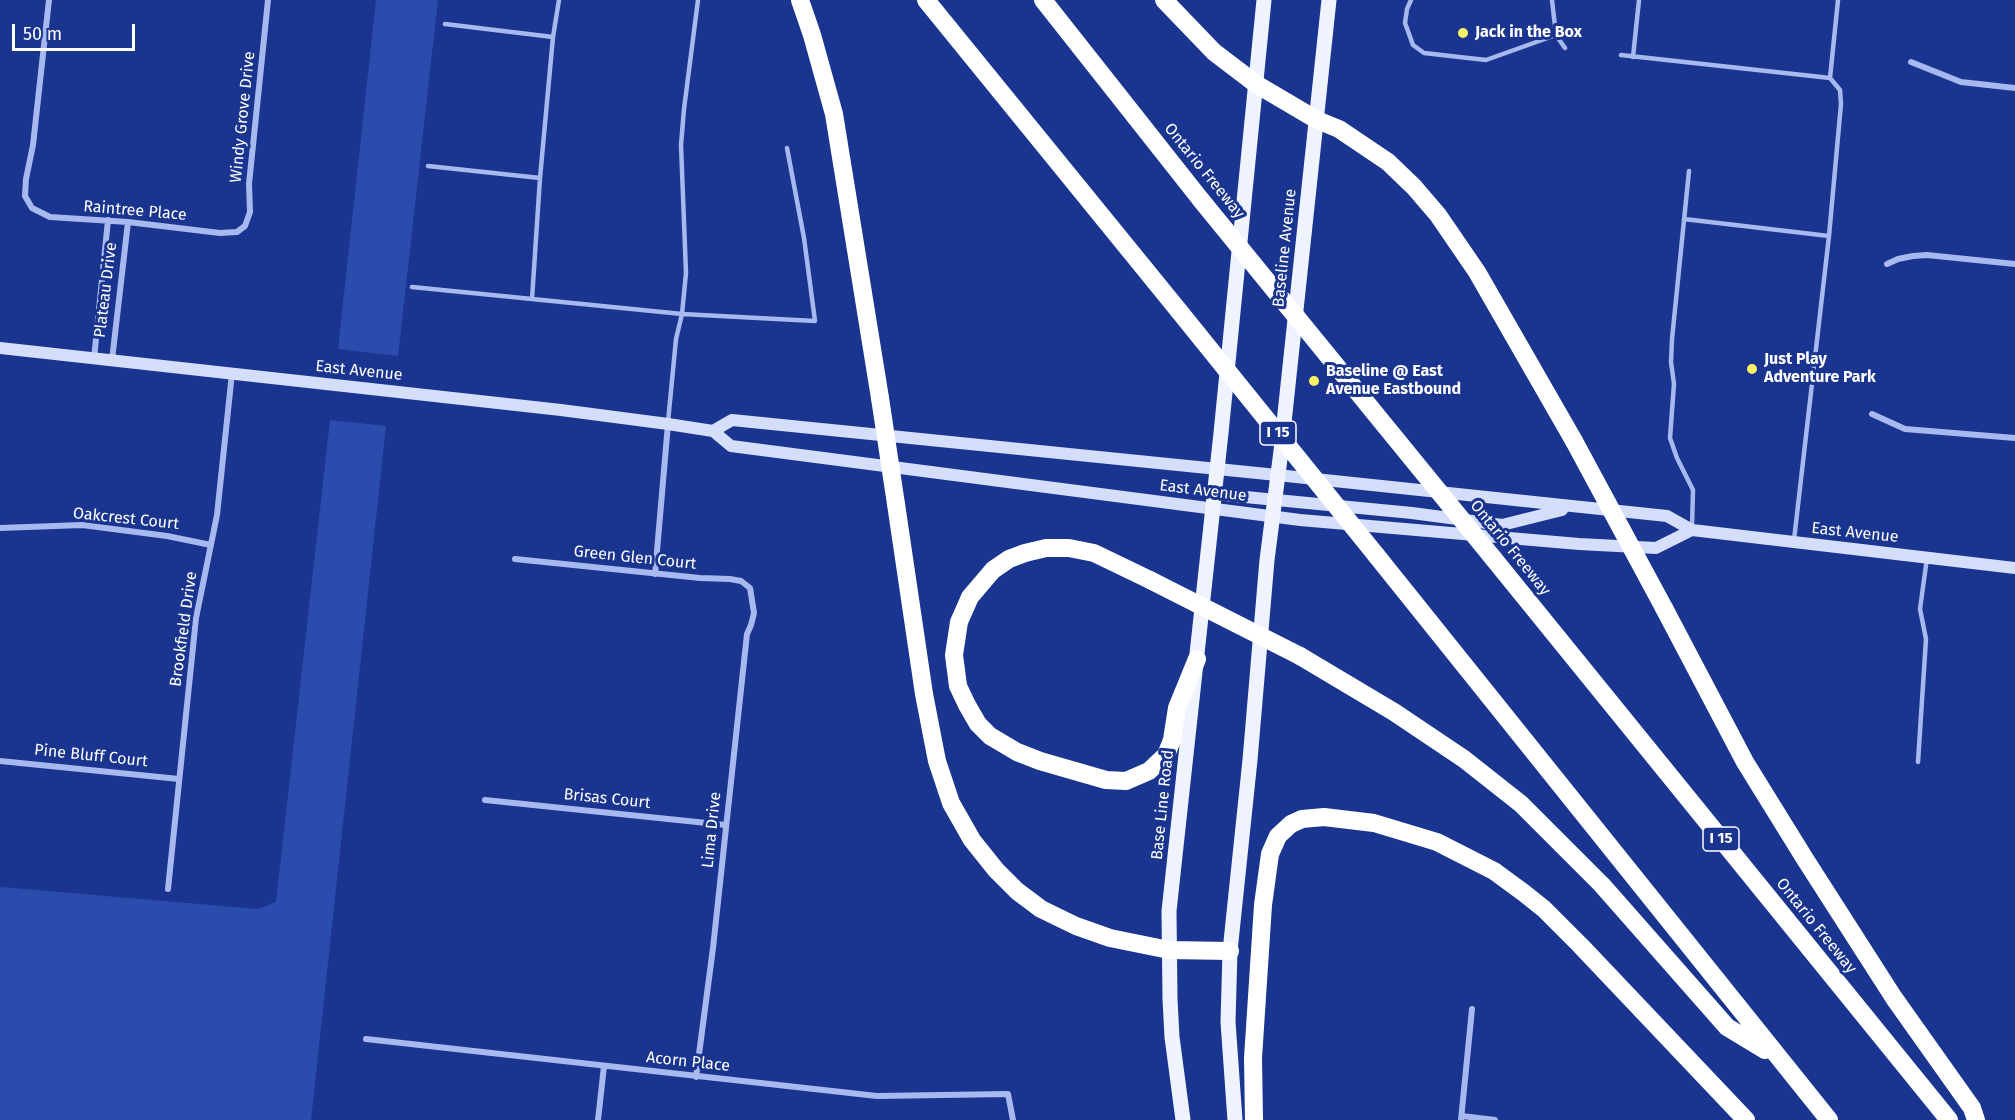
<!DOCTYPE html>
<style>
body{margin:0}
#map{position:relative;width:2015px;height:1120px;overflow:hidden;background:#1a358f;font-family:"Fira Sans",sans-serif}
canvas{display:block}
.scale{position:absolute;left:12px;top:24px;width:123px;height:27px;box-sizing:border-box;border:3px solid #fff;border-top:0;padding-left:8px;font-size:18px;line-height:21px;white-space:nowrap;color:#fff;-webkit-text-stroke:4px #1a358f;paint-order:stroke}
</style>
<div id="map">
<canvas width="2015" height="1120"></canvas>
<div class="scale">50 m</div>
</div>
<script>
const ctx = document.querySelector('canvas').getContext('2d');
ctx.lineJoin = 'round';
function fillPath(path, color) { ctx.fillStyle = color; ctx.fill(path, 'evenodd'); }
const shape = rows => new Path2D(rows.map(r => 'M' + r).join(''));
function stroke(path, color, width, dash) { ctx.strokeStyle = color; ctx.lineWidth = width; ctx.lineCap = dash ? 'butt' : 'round'; ctx.setLineDash(dash || []); ctx.stroke(path); }
function write(font, color, halo, rows, align = 'center') {
  ctx.font = font + ' "Fira Sans",sans-serif'; ctx.lineWidth = 6; ctx.setLineDash([]); ctx.textBaseline = 'middle'; ctx.strokeStyle = halo; ctx.fillStyle = color; for (const [text, x, y, turn = 0] of rows) {
    ctx.save(); ctx.translate(x, y); ctx.rotate((+turn || 0) * Math.PI / 180); ctx.textAlign = isNaN(turn) ? turn : align; if (halo) ctx.strokeText(text, 0, 0); ctx.fillText(text, 0, 0); ctx.restore();
  }
}
const green = shape([
 [376,0,438,0,398,356,338,349],
 [330,420,386,426,311,1120,0,1120,0,887,258,909,276,902]
]);
const service = shape([
 [1411,0,1407,9,1405,23,1413,45,1424,53,1486,60,1556,35],
 [1552,0,1556,35,1565,48],
 [445,24,553,37],
 [1621,55,1830,78,1840,90,1841,104,1829,236,1794,540],
 [1633,57,1639,0],
 [1830,78,1838,0],
 [428,166,540,178],
 [1689,171,1672,339,1671,362,1674,384,1670,438,1677,458,1693,490,1692,528],
 [1684,219,1829,236],
 [412,287,682,314,815,321,804,238,787,148],
 [532,299,540,178,553,37,559,0],
 [668,422,676,339,682,314,686,273,681,145,684,109,698,0],
 [1918,762,1926,639,1920,609,1927,558]
]);
const minor = shape([
 [49,0,33,145,26,179,25,196,32,208,50,217,128,222,220,233,237,232,245,226,250,212,249,184,268,0],
 [1911,62,1961,82,2015,88],
 [1887,264,1898,259,1913,256,1927,255,2015,264],
 [94,359,108,220],
 [112,360,128,222],
 [1872,414,1905,429,2015,438],
 [0,528,82,525,167,536,211,545],
 [515,559,700,578,730,579,741,581,750,588,754,613,751,625,747,634,713,948,696,1077],
 [655,574,668,424],
 [0,761,179,779],
 [485,800,726,825],
 [168,889,196,618,217,515,232,373],
 [366,1039,877,1096,1008,1094,1013,1120],
 [1462,1116,1495,1120],
 [598,1120,604,1066],
 [1461,1120,1472,1009]
]);
const secondary = shape([
 [0,348,561,410,668,424,713,431,731,446,1300,520,1579,544,1656,548,1692,530],
 [713,431,732,420,1277,475,1667,516,1692,530,2015,568],
 [1214,494,1412,513,1502,525,1562,510]
]);
const primary = shape([
 [1183,1120,1172,1037,1170,999,1169,911,1221,433,1264,0],
 [1235,1120,1228,1022,1230,951,1250,760,1267,560,1281,451,1329,0]
]);
const motorway = shape([
 [800,0,812,35,834,114,880,398],
 [926,0,1179,311],
 [1043,0,1201,200],
 [1164,0,1214,52,1256,84,1317,120,1339,129,1388,162,1414,187,1438,215,1477,272,1574,441],
 [896,504,924,694,937,761,951,803,972,840,996,870,1017,891,1041,909,1076,926,1110,938,1169,950,1230,951],
 [1376,555,1829,1120],
 [1493,558,1949,1120],
 [1150,580,1094,553,1069,548,1046,548,1025,553,1009,559,993,570,970,597,959,622,954,655,958,686,967,705,978,724,990,736,1017,752,1040,761,1106,780,1126,781,1149,771,1166,755,1172,740,1177,708,1197,659],
 [1664,608,1745,762,1805,859,1894,998,1972,1108,1976,1120],
 [1300,656,1394,712,1464,759,1521,804,1602,885,1727,1027,1765,1050],
 [1254,1120,1253,1058,1263,905,1270,854,1278,836,1291,824,1302,819,1324,817,1374,823,1437,842,1494,871,1524,893,1544,909,1580,945,1746,1120]
]);
const motorwayBridge = shape([
 [1201,200,1493,558],
 [1179,311,1376,555],
 [880,398,896,504],
 [1574,441,1664,608],
 [1150,580,1300,656]
]);
const markers = [
 [1463,33,6,"#fff265"],
 [1752,369,6,"#fff265"],
 [1314,381,6,"#fff265"]
];
const shields = [
 [1278,433,36],
 [1721,839,36]
];
const shieldNames = [
 ["I 15",1278,433],
 ["I 15",1721,839]
];
const poiNames = [
 ["Jack in the Box",1475,33],
 ["Just Play",1764,360],
 ["Adventure Park",1764,378],
 ["Baseline @ East",1326,372],
 ["Avenue Eastbound",1326,390]
];
const streetNames = [
 ["Windy Grove Drive",243,117,-84],
 ["Ontario Freeway",1204,171,51],
 ["Raintree Place",135,211,5],
 ["Baseline Avenue",1285,248,-84],
 ["Plateau Drive",106,290,-83],
 ["East Avenue",359,371,6],
 ["East Avenue",1203,491,7],
 ["Oakcrest Court",126,519,6],
 ["East Avenue",1855,533,6],
 ["Ontario Freeway",1510,548,51],
 ["Green Glen Court",635,558,6],
 ["Brookfield Drive",184,629,-82],
 ["Pine Bluff Court",91,756,6],
 ["Brisas Court",607,799,6],
 ["Base Line Road",1163,805,-84],
 ["Lima Drive",712,830,-84],
 ["Ontario Freeway",1816,926,51],
 ["Acorn Place",688,1062,6]
];
fillPath(green, '#2c4cad');
stroke(service, '#a7b9ef', 4.5);
stroke(minor, '#a7b9ef', 6);
stroke(secondary, '#d4ddfa', 12);
stroke(primary, '#eff2ff', 15);
stroke(motorway, '#fff', 18);
stroke(motorwayBridge, '#fff', 18);
for (const [x, y, r, color] of markers) { const dot = new Path2D(); dot.arc(x, y, r, 0, 2 * Math.PI); ctx.fillStyle = color; ctx.fill(dot); stroke(dot, '#1a358f', 2); }
for (const [x, y, w] of shields) { const box = new Path2D(); box.roundRect(x - w / 2, y - 12, w, 24, 4.5); ctx.fillStyle = '#1a358f'; ctx.fill(box); stroke(box, '#fff', 1.5); }
write('bold 15px', '#fff', null, shieldNames);
write('bold 16px', '#fff', '#1a358f', poiNames, 'left');
write('16px', '#fff', '#1a358f', streetNames);
</script>
